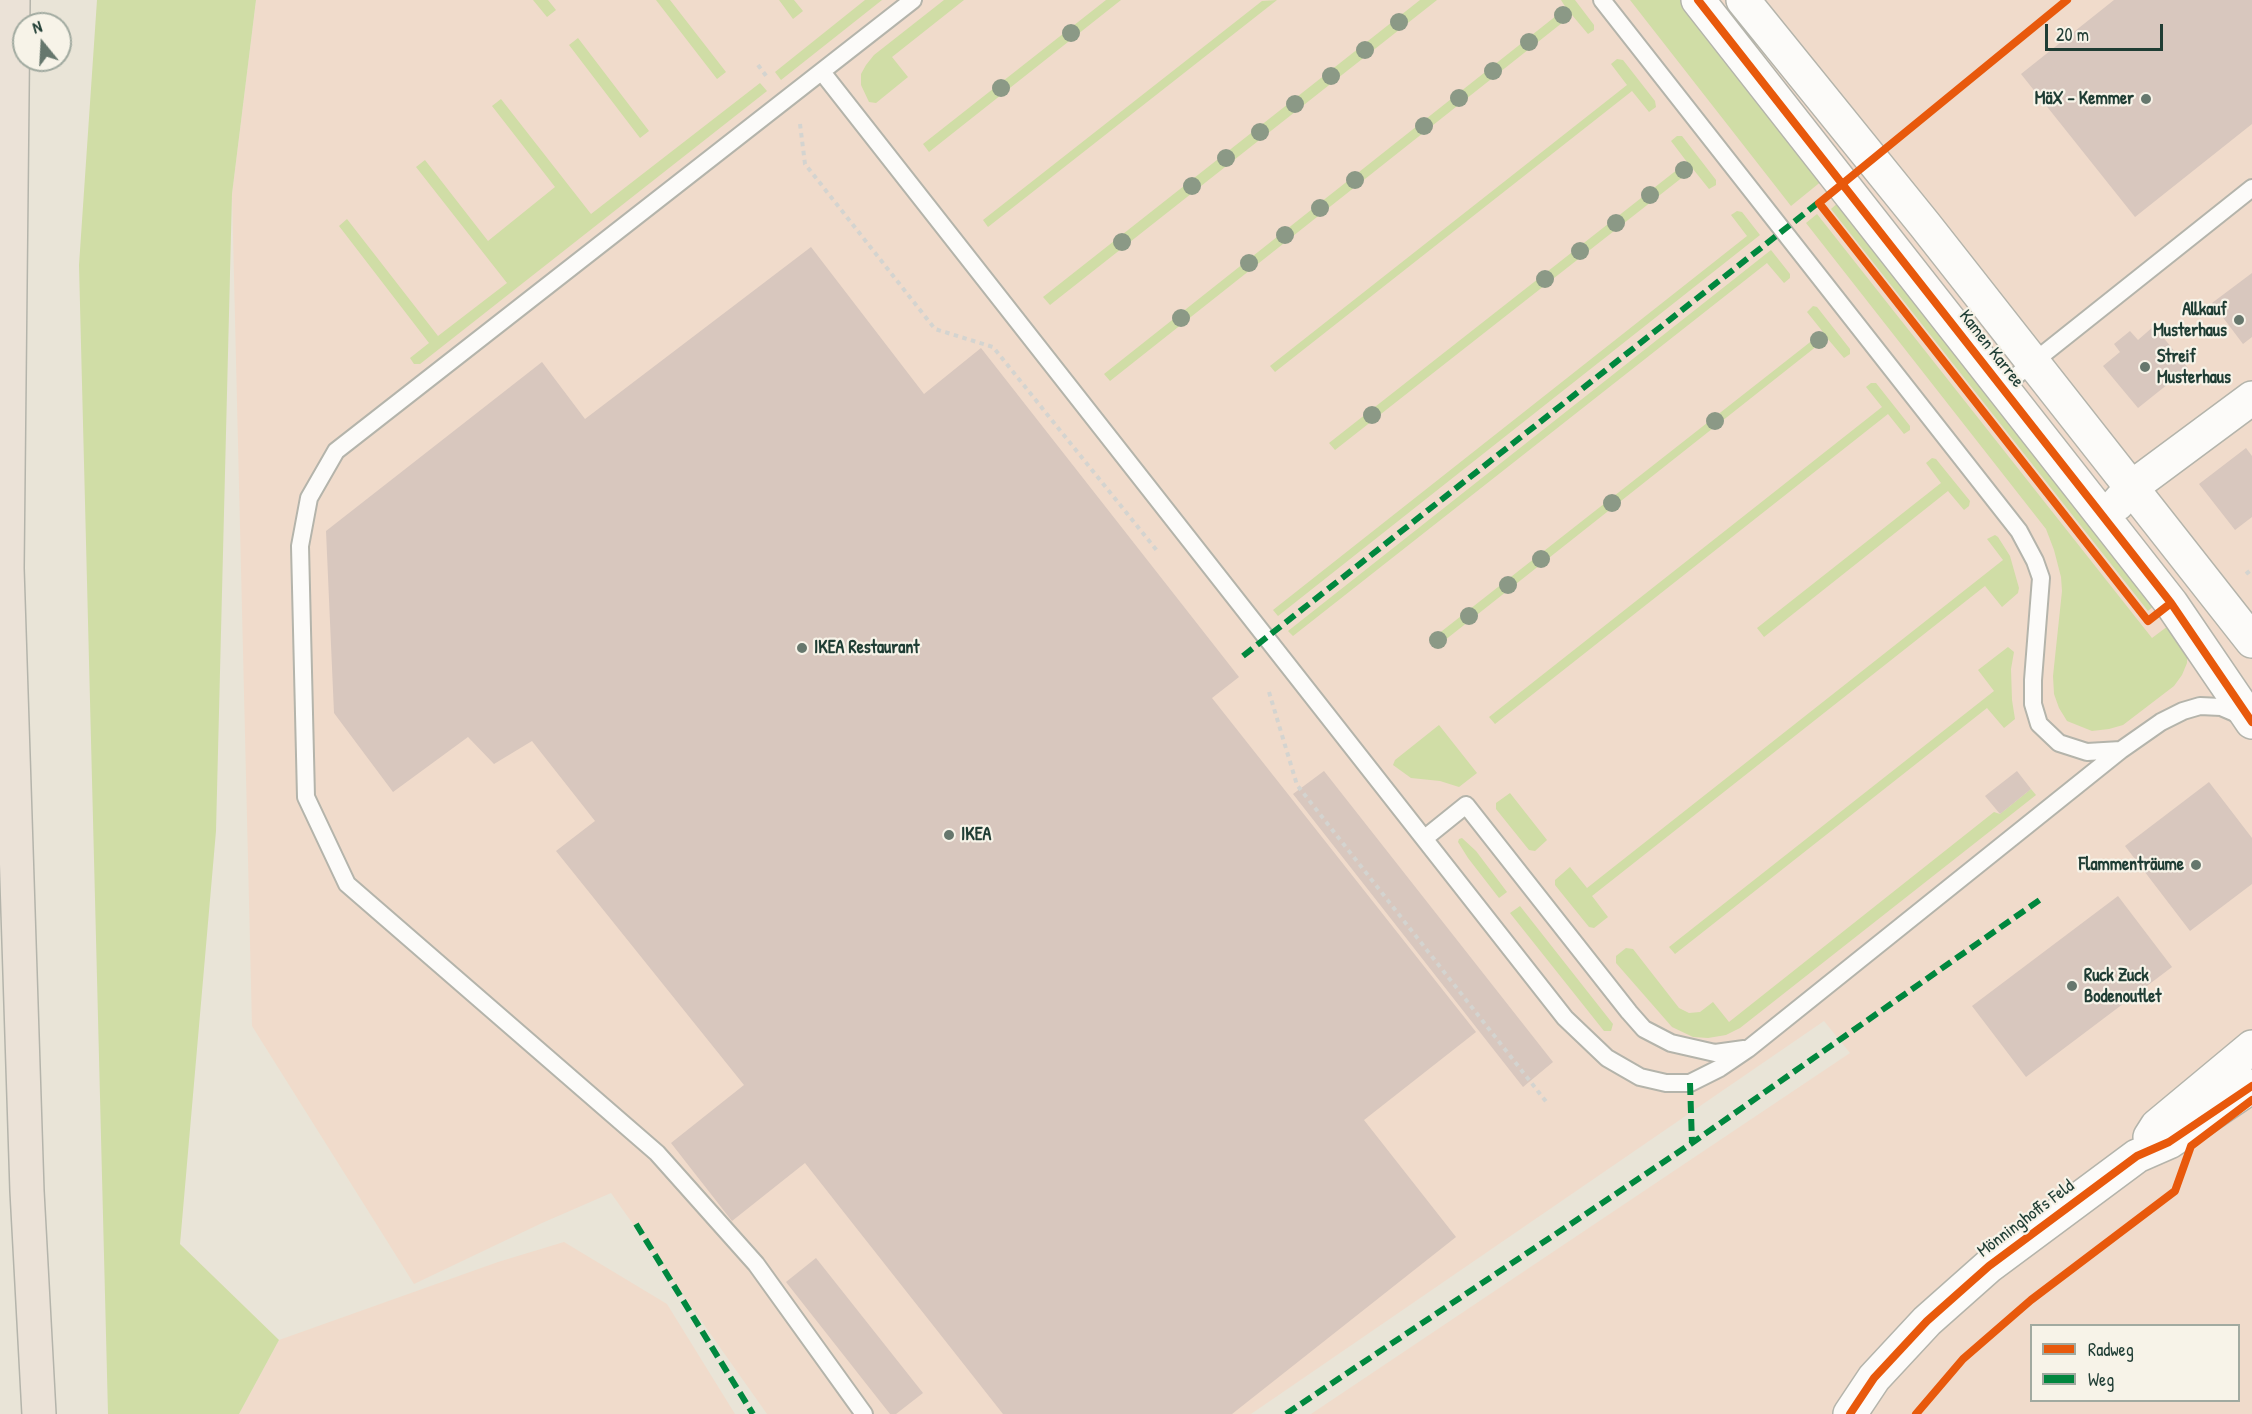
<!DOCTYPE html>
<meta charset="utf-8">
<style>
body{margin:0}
#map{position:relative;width:2252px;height:1414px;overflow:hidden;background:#e9e4d7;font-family:"Patrick Hand",sans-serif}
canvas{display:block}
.legend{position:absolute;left:2030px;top:1324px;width:210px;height:78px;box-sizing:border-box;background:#f7f3e8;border:2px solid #a1aaa0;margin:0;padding:8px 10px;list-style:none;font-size:18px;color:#1f3d34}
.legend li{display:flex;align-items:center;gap:12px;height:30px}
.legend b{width:30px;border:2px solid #a1aaa0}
.north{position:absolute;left:12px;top:12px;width:60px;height:60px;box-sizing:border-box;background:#f7f3e8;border:2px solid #a1aaa0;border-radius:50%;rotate:342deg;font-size:16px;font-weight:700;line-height:24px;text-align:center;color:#1f3d34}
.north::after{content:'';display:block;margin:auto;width:21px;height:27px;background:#66776d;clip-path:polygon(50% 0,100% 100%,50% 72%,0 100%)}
.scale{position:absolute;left:2045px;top:24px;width:118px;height:27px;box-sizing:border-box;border:3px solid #1f3d34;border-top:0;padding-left:8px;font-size:18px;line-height:21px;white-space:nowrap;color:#1f3d34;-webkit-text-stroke:4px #f7f3e8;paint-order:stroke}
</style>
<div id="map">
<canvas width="2252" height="1414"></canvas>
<ul class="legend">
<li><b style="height:8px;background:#e8590c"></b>Radweg</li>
<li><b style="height:8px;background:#00873e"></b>Weg</li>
</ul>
<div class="north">N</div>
<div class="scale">20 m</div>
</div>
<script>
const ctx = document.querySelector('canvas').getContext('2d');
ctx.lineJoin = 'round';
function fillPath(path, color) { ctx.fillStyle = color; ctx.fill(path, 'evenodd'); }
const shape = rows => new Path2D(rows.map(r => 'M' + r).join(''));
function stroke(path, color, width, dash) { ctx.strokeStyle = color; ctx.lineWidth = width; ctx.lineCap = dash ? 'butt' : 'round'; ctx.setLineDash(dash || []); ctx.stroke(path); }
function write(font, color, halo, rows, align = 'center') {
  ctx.font = font + ' "Patrick Hand",sans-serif'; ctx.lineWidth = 4.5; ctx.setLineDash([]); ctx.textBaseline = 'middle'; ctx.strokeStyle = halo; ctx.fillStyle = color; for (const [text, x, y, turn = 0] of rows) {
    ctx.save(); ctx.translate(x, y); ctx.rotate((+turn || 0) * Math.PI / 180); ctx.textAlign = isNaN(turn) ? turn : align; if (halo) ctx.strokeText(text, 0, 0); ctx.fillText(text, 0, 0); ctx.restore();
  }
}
const built = shape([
 [256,0,2252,0,2252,1414,1311,1414,1850,1053,1824,1021,1251,1414,767,1414,611,1193,542,1223,414,1284,252,1026,232,194],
 [2032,1326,2238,1326,2238,1400,2032,1400],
 [564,1242,667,1304,735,1414,239,1414,279,1340,498,1262]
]);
const green = shape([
 [97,0,256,0,232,194,216,831,180,1244,279,1340,239,1414,108,1414,79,265],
 [533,0,548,0,556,10,547,17],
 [656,0,670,0,726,72,717,79],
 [779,0,794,0,803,11,793,19],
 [865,0,882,0,781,80,775,72],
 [944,0,964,0,892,57,908,77,876,103,869,102,861,85,861,74,866,65,874,55],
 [1106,0,1121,0,929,152,923,144],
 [1277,0,988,227,983,220,1262,1],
 [1420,0,1437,0,1050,305,1043,297],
 [1561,0,1575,0,1594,25,1594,30,1588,34,1572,15,1110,381,1104,374,1566,8],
 [1630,0,1683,0,1823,180,1791,206],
 [578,38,649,131,640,138,569,45],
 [1617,59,1623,60,1655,101,1656,107,1649,112,1632,91,1275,372,1270,366,1627,85,1611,64],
 [760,83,767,91,420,364,414,364,410,358,429,343,339,226,347,219,438,336,507,283,416,167,425,160,488,241,555,187,492,106,501,99,591,214],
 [1677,136,1682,136,1716,180,1716,185,1709,189,1693,169,1335,450,1329,443,1687,162,1671,141],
 [1840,201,2157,603,2148,611,1831,209],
 [1737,211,1742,212,1760,235,1278,616,1273,610,1747,236,1731,215],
 [1817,214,2152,638,2172,623,2187,649,2187,663,2182,675,2174,686,2123,725,2109,729,2092,731,2067,721,2059,708,2054,694,2053,676,2062,591,2061,577,2054,550,2046,529,1806,223],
 [1771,250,1790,274,1790,278,1784,283,1767,263,1293,636,1288,631],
 [1813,306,1817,307,1850,349,1850,354,1844,358,1827,338,1435,648,1430,642,1442,631,1823,332,1807,312],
 [1871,383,1876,383,1910,426,1910,430,1904,434,1888,414,1495,724,1489,717,1882,407,1866,387],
 [1932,458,1936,459,1970,501,1969,506,1964,510,1948,491,1764,637,1757,628,1941,483,1926,463],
 [1995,535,1998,537,2010,556,2019,588,2018,593,2002,607,1985,586,1592,896,1608,917,1594,928,1589,927,1555,885,1555,880,1570,867,1587,888,2003,560,1987,539],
 [2008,647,2014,652,2011,669,2012,700,2015,719,2004,728,1987,708,1675,954,1669,947,1994,691,1978,670],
 [1439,725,1477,773,1459,787,1440,781,1411,778,1393,765,1395,760],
 [2031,789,2036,795,1740,1028,1726,1035,1708,1038,1693,1037,1672,1027,1616,963,1616,956,1626,948,1633,949,1679,1008,1689,1013,1700,1012,1713,1002,1729,1022,1994,812,2000,814],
 [1510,793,1547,840,1535,851,1529,850,1496,809,1496,803],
 [1462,838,1476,851,1507,892,1499,898,1468,858,1458,842,1459,839],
 [1520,906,1613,1024,1611,1031,1604,1031,1510,913]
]);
const building = shape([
 [2114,0,2252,0,2252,124,2135,217,2021,74],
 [811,247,924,394,981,348,1239,677,1212,698,1476,1032,1364,1120,1456,1237,1232,1414,1003,1414,805,1163,732,1221,671,1143,744,1085,556,851,595,821,532,741,494,764,468,737,393,792,334,713,326,531,542,362,585,419],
 [2252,273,2252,337,2243,344,2212,303],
 [2154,326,2188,368,2138,408,2103,366,2120,352,2114,344,2130,331,2138,340],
 [2246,448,2252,456,2252,517,2235,530,2199,484],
 [1324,771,1553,1062,1523,1087,1293,794],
 [2017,771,2031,789,2000,814,1985,796],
 [2209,782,2252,838,2252,884,2190,931,2125,846],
 [2118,896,2172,967,2026,1077,1972,1006],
 [816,1258,923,1393,896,1414,890,1414,786,1282]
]);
const path = shape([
 [758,65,767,77],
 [800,124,805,164,935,329,993,347,1158,552],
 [2246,574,2252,569],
 [1269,692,1297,785,1548,1104]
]);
const service = shape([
 [1602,0,2019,531,2035,561,2041,578,2033,680,2033,704,2039,724,2059,743,2087,752,2121,750],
 [822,72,1565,1018,1607,1058,1640,1077,1666,1083,1690,1083,1720,1068,1748,1049,2121,750,2161,722,2183,711,2200,706,2221,707,2242,716],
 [2002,387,2252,188],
 [1425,838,1466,805,1629,1012,1644,1029,1671,1043,1715,1053,1744,1049],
 [864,1414,756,1264,657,1153,347,884,306,797,300,546,309,498,336,451,913,0]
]);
const minor = shape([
 [1698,0,2171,603,2252,722],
 [1743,0,1925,225,2252,641],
 [2117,504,2132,487,2252,398],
 [2150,1137,2157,1126,2252,1047],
 [1850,1414,1874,1378,1927,1321,1989,1266,2137,1156,2169,1142,2252,1086]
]);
const motorway = shape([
 [13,0,7,568,27,1191,39,1414]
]);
const quiet = shape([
 [1243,656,1823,199],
 [1690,1083,1692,1143],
 [636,1224,753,1414],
 [1286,1414,1692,1143,2041,899]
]);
const cycleway = shape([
 [1698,0,2171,603,2252,722],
 [2067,0,1819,203,2148,621,2171,603],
 [1850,1414,1874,1378,1927,1321,1989,1266,2137,1156,2169,1142,2252,1086],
 [1916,1414,1963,1359,2031,1300,2175,1191,2191,1146,2252,1100]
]);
const trees = [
 [1563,15],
 [1399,22],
 [1071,33],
 [1529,42],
 [1365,50],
 [1493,71],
 [1331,76],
 [1001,88],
 [1459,98],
 [1295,104],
 [1424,126],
 [1260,132],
 [1226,158],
 [1684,170],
 [1355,180],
 [1192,186],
 [1650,195],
 [1320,208],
 [1616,223],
 [1285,235],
 [1122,242],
 [1580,251],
 [1249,263],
 [1545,279],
 [1181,318],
 [1819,340],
 [1372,415],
 [1715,421],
 [1612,503],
 [1541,559],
 [1508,585],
 [1469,616],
 [1438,640]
];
const markers = [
 [2146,99,6,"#66776d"],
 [2239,320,6,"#66776d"],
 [2145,367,6,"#66776d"],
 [802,648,6,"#66776d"],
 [949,835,6,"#66776d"],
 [2196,865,6,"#66776d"],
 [2072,986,6,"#66776d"]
];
const poiNames = [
 ["MäX - Kemmer",2134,99,"right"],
 ["Allkauf",2227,310,"right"],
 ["Musterhaus",2227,331,"right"],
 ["Streif",2157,357],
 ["Musterhaus",2157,378],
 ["IKEA Restaurant",814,648],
 ["IKEA",961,835],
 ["Flammenträume",2184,865,"right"],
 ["Ruck Zuck",2084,976],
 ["Bodenoutlet",2084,997]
];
const streetNames = [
 ["Kamen Karree",1991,349,52],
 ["Mönninghoffs Feld",2026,1219,-37]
];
fillPath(built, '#f0dbcb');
fillPath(green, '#d0dda6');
fillPath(building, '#d8c7be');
stroke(service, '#b4b4ab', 20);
stroke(minor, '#b4b4ab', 36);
stroke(motorway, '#b4b4ab', 36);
stroke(path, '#d4d4d0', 4, [4.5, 4.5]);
stroke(service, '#fcfbf9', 16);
stroke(minor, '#fcfbf9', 33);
stroke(motorway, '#ebe2d7', 33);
stroke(quiet, '#00873e', 6, [12, 6]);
stroke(cycleway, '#e8590c', 8);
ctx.fillStyle = '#8b9986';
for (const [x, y] of trees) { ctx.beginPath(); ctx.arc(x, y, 9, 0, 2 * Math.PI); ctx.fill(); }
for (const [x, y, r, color] of markers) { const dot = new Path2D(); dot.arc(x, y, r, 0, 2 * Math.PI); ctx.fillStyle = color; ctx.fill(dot); stroke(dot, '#f7f3e8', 2); }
write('bold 18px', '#1f3d34', '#f7f3e8', poiNames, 'left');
write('18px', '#1f3d34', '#f7f3e8', streetNames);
</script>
